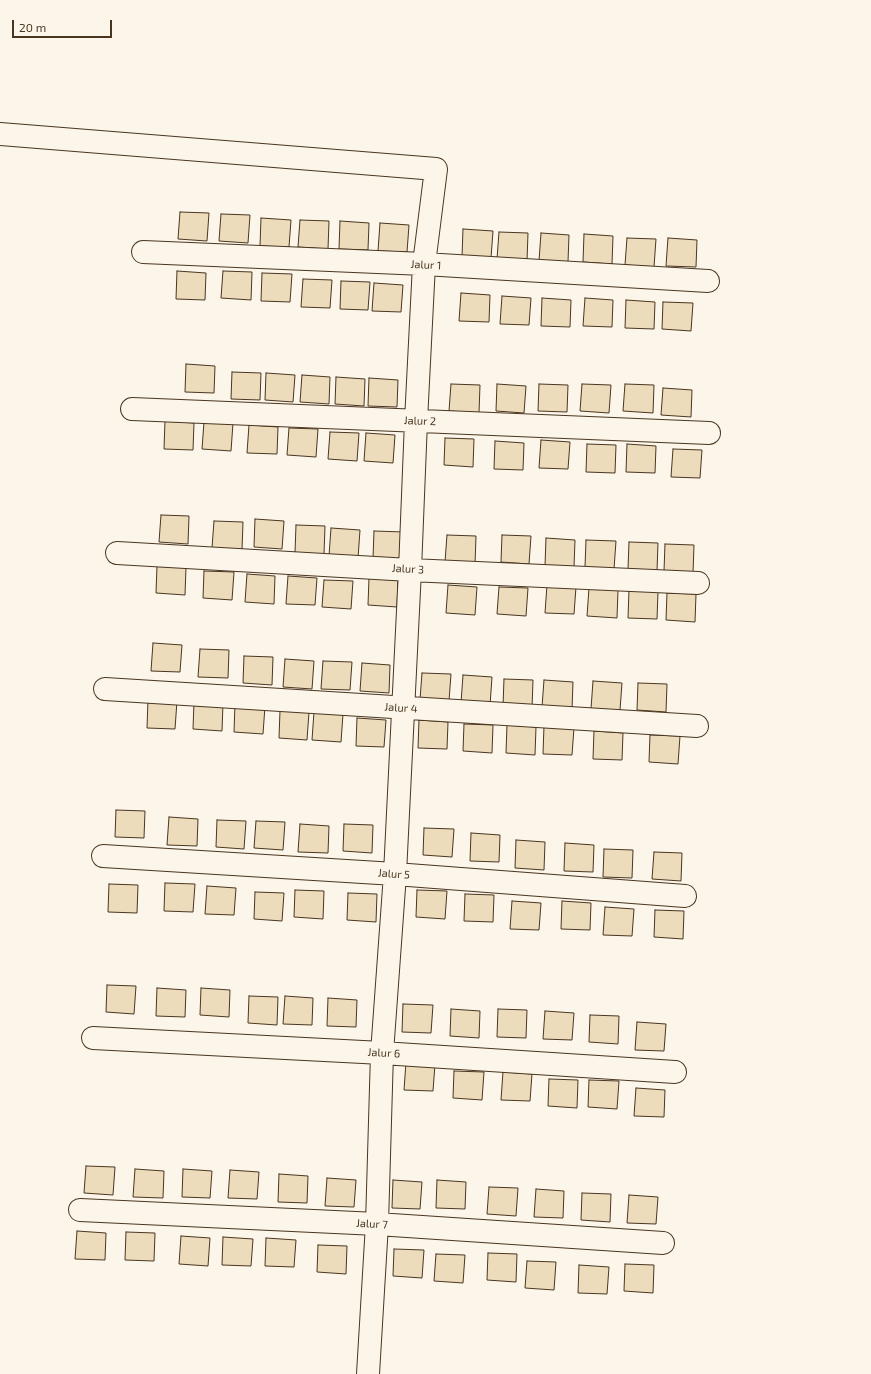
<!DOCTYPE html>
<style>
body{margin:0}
#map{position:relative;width:871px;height:1374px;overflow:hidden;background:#fbf6e9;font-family:"Exo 2",sans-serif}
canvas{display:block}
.scale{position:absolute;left:12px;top:20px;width:100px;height:18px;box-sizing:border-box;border:2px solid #4a3520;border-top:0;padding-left:5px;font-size:12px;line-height:14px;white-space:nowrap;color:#4a3520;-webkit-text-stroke:3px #fbf6e9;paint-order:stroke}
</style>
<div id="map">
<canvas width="871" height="1374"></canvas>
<div class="scale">20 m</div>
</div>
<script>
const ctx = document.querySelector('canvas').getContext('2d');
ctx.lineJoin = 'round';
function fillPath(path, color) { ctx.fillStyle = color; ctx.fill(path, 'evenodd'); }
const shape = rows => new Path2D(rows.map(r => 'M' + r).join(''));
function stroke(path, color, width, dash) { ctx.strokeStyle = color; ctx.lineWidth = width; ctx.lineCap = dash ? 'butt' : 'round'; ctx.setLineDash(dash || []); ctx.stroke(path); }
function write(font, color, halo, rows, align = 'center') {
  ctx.font = font + ' "Exo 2",sans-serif'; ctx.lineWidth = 3; ctx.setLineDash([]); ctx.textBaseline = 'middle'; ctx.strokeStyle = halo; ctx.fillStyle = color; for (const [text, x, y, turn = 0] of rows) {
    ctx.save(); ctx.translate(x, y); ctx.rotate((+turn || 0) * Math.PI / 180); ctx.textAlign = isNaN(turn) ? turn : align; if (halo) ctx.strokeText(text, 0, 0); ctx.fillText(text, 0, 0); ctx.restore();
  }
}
const building = shape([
 [180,212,209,213,207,241,178,239,180,212],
 [221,214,250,215,248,243,219,241,221,214],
 [261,218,291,220,289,247,260,246,261,218],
 [300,220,329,221,328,249,298,247,300,220],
 [340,221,369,223,368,250,339,249,340,221],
 [380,223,409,225,407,252,378,251,380,223],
 [463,229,493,231,491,258,462,257,463,229],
 [499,232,528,233,527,261,497,259,499,232],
 [541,233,569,235,568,262,539,261,541,233],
 [584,234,613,236,612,264,583,262,584,234],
 [627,238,656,239,654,267,625,265,627,238],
 [668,238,697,240,696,267,666,266,668,238],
 [177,271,206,273,205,300,176,299,177,271],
 [223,271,252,272,251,300,221,298,223,271],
 [262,273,292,274,290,302,261,301,262,273],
 [303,279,332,280,330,308,301,307,303,279],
 [341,281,370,282,368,310,340,309,341,281],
 [374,283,403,285,401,312,372,311,374,283],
 [461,293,490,295,489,322,459,321,461,293],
 [502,296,531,298,529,325,500,324,502,296],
 [542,298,571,300,570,327,541,326,542,298],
 [585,298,613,300,612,327,583,326,585,298],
 [626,300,655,302,654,329,625,328,626,300],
 [663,302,693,303,691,331,662,329,663,302],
 [186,364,215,366,214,393,185,392,186,364],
 [232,372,261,373,260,400,231,399,232,372],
 [266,373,295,375,293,402,265,400,266,373],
 [302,375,330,377,329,404,300,402,302,375],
 [336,377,365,379,364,406,335,404,336,377],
 [369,378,398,380,397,407,368,406,369,378],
 [451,384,480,385,479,413,449,411,451,384],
 [497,384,526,386,524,413,496,411,497,384],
 [539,384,568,385,567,412,538,411,539,384],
 [582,384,611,385,609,413,580,411,582,384],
 [625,384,654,385,653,413,623,411,625,384],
 [663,388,692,390,691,417,661,415,663,388],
 [165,421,194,423,193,450,164,449,165,421],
 [204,422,233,423,231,451,202,449,204,422],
 [249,425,278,427,277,454,247,453,249,425],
 [289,428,318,429,316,457,287,455,289,428],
 [330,432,359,433,357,461,328,459,330,432],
 [366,433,395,435,393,463,364,461,366,433],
 [445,438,474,439,473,467,444,465,445,438],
 [541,440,570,442,568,469,539,468,541,440],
 [495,441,524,443,523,470,494,469,495,441],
 [587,444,616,445,615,473,586,472,587,444],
 [627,444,656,446,655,473,626,472,627,444],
 [673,449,702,450,700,478,671,477,673,449],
 [161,515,189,516,188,544,159,542,161,515],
 [255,519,284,521,282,549,254,547,255,519],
 [214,521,243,522,242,550,212,548,214,521],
 [296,525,325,526,324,554,295,553,296,525],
 [331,528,360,530,358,558,329,556,331,528],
 [374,531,404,532,402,560,373,558,374,531],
 [447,535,476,536,475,564,445,562,447,535],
 [502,535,531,536,529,564,501,562,502,535],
 [546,538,575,540,574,567,545,566,546,538],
 [586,540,616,541,614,569,585,567,586,540],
 [629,542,658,543,657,571,628,569,629,542],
 [665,544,694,545,693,573,664,571,665,544],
 [157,566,186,567,185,595,156,593,157,566],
 [204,571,234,572,232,600,203,598,204,571],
 [247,574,275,576,274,604,245,602,247,574],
 [288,576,317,578,315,605,286,604,288,576],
 [369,578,398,579,397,607,368,605,369,578],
 [324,580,353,581,351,609,322,607,324,580],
 [448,585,477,587,475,615,446,613,448,585],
 [547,585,576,587,574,614,545,613,547,585],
 [499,587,528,588,526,616,497,614,499,587],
 [589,588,618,590,617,618,587,616,589,588],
 [629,590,658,592,657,619,628,618,629,590],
 [667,593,696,594,695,622,666,620,667,593],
 [153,643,182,645,180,672,151,671,153,643],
 [200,649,229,650,228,678,198,677,200,649],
 [244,656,273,657,272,685,243,683,244,656],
 [285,659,314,661,312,689,283,687,285,659],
 [323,661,352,662,350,690,321,689,323,661],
 [362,663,390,665,389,693,360,691,362,663],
 [422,673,451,674,449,701,420,700,422,673],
 [463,675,492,677,490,705,461,703,463,675],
 [504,679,533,680,532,708,503,706,504,679],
 [544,680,573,682,572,709,542,707,544,680],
 [593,681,622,683,620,710,591,709,593,681],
 [638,683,667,684,666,712,637,710,638,683],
 [148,700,177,701,175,729,147,728,148,700],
 [194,702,223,703,222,731,193,729,194,702],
 [235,704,265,706,263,734,234,732,235,704],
 [280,711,309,712,307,740,279,738,280,711],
 [314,712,343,714,341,742,312,740,314,712],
 [357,718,386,720,384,747,356,746,357,718],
 [419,720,448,722,447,749,418,748,419,720],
 [464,724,493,725,492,753,463,751,464,724],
 [507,725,536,727,535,755,506,753,507,725],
 [544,726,574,728,572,755,543,754,544,726],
 [594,731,623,733,622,760,593,759,594,731],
 [650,735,680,736,678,764,649,762,650,735],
 [116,810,145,811,144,838,115,837,116,810],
 [169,817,198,819,197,846,167,845,169,817],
 [217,820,246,821,244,849,216,847,217,820],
 [256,821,285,822,283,850,254,848,256,821],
 [300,824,329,826,328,853,298,852,300,824],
 [344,824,373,825,372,853,343,851,344,824],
 [424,828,454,829,452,857,423,855,424,828],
 [471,833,500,835,499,862,470,861,471,833],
 [516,840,545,842,544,870,515,868,516,840],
 [565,843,594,845,593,872,564,871,565,843],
 [604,849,633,850,632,878,603,877,604,849],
 [654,852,682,853,681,881,652,879,654,852],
 [165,883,195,884,193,912,164,911,165,883],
 [109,884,138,885,137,913,108,912,109,884],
 [207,886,236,888,234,915,205,914,207,886],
 [295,890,324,891,323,919,294,917,295,890],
 [417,890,447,891,445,919,416,917,417,890],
 [255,892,284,893,282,921,254,919,255,892],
 [348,893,377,894,376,922,347,920,348,893],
 [465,894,494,895,493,922,464,921,465,894],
 [512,901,541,903,539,930,510,929,512,901],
 [562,901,591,903,590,930,561,929,562,901],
 [605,907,634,909,632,936,603,935,605,907],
 [655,910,684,911,683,939,654,937,655,910],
 [107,985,136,986,134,1014,106,1012,107,985],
 [157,988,186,990,185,1017,156,1016,157,988],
 [201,988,230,990,229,1017,200,1015,201,988],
 [249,996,278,997,277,1025,248,1023,249,996],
 [285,996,313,998,312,1025,283,1024,285,996],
 [328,998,357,1000,356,1027,327,1026,328,998],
 [403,1004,433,1005,431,1033,402,1032,403,1004],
 [451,1009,480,1011,479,1038,450,1036,451,1009],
 [498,1009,527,1010,526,1038,497,1037,498,1009],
 [545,1011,574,1013,572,1040,543,1039,545,1011],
 [590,1015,619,1016,618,1044,589,1042,590,1015],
 [637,1022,666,1024,664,1051,635,1050,637,1022],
 [406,1062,435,1064,433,1091,404,1090,406,1062],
 [454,1071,484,1072,482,1100,453,1098,454,1071],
 [503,1072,532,1074,530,1101,501,1100,503,1072],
 [549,1079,578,1080,577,1108,548,1106,549,1079],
 [589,1080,619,1081,617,1109,588,1107,589,1080],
 [636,1088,665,1090,664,1117,634,1116,636,1088],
 [86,1166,115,1167,113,1195,84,1193,86,1166],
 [135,1169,164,1171,163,1198,133,1197,135,1169],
 [183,1169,212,1171,210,1198,182,1197,183,1169],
 [230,1170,259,1172,257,1199,228,1198,230,1170],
 [279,1174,308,1176,307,1203,278,1202,279,1174],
 [327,1178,356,1180,354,1207,325,1206,327,1178],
 [393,1180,422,1182,420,1209,392,1208,393,1180],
 [437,1180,466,1182,465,1209,436,1208,437,1180],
 [489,1187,518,1188,516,1216,487,1214,489,1187],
 [536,1189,564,1191,563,1218,534,1217,536,1189],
 [582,1193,611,1194,610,1222,581,1220,582,1193],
 [629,1195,658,1197,656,1224,627,1223,629,1195],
 [77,1231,106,1233,105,1260,75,1259,77,1231],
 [126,1232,155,1233,154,1261,125,1260,126,1232],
 [181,1236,210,1238,208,1266,179,1264,181,1236],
 [223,1237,253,1239,251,1266,222,1265,223,1237],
 [266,1238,296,1240,294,1267,265,1266,266,1238],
 [318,1245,347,1246,346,1274,317,1272,318,1245],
 [394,1249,424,1250,422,1278,393,1276,394,1249],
 [488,1253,517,1254,516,1282,487,1280,488,1253],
 [436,1254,465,1255,463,1283,434,1281,436,1254],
 [527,1261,556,1262,554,1290,525,1288,527,1261],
 [625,1264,654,1265,653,1293,624,1291,625,1264],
 [579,1265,609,1267,607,1294,578,1293,579,1265]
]);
const minor = shape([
 [0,134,436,169,424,264,416,421,410,570,395,874,382,1053,377,1224,368,1374],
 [143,252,424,264,708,281],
 [132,409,709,433],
 [117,553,410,570,698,583],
 [105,689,697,726],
 [103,856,395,874,685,896],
 [93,1038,382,1053,675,1072],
 [80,1210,377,1224,663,1243]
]);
const streetNames = [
 ["Jalur 1",426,265,3],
 ["Jalur 2",420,421,2],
 ["Jalur 3",408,569,3],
 ["Jalur 4",401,708,4],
 ["Jalur 5",394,874,4],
 ["Jalur 6",384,1053,3],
 ["Jalur 7",372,1224,3]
];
fillPath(building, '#ecdcbc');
stroke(building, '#4a3520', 1);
stroke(minor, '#4a3520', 24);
stroke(minor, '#fbf6e9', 22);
write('11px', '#4a3520', '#fbf6e9', streetNames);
</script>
